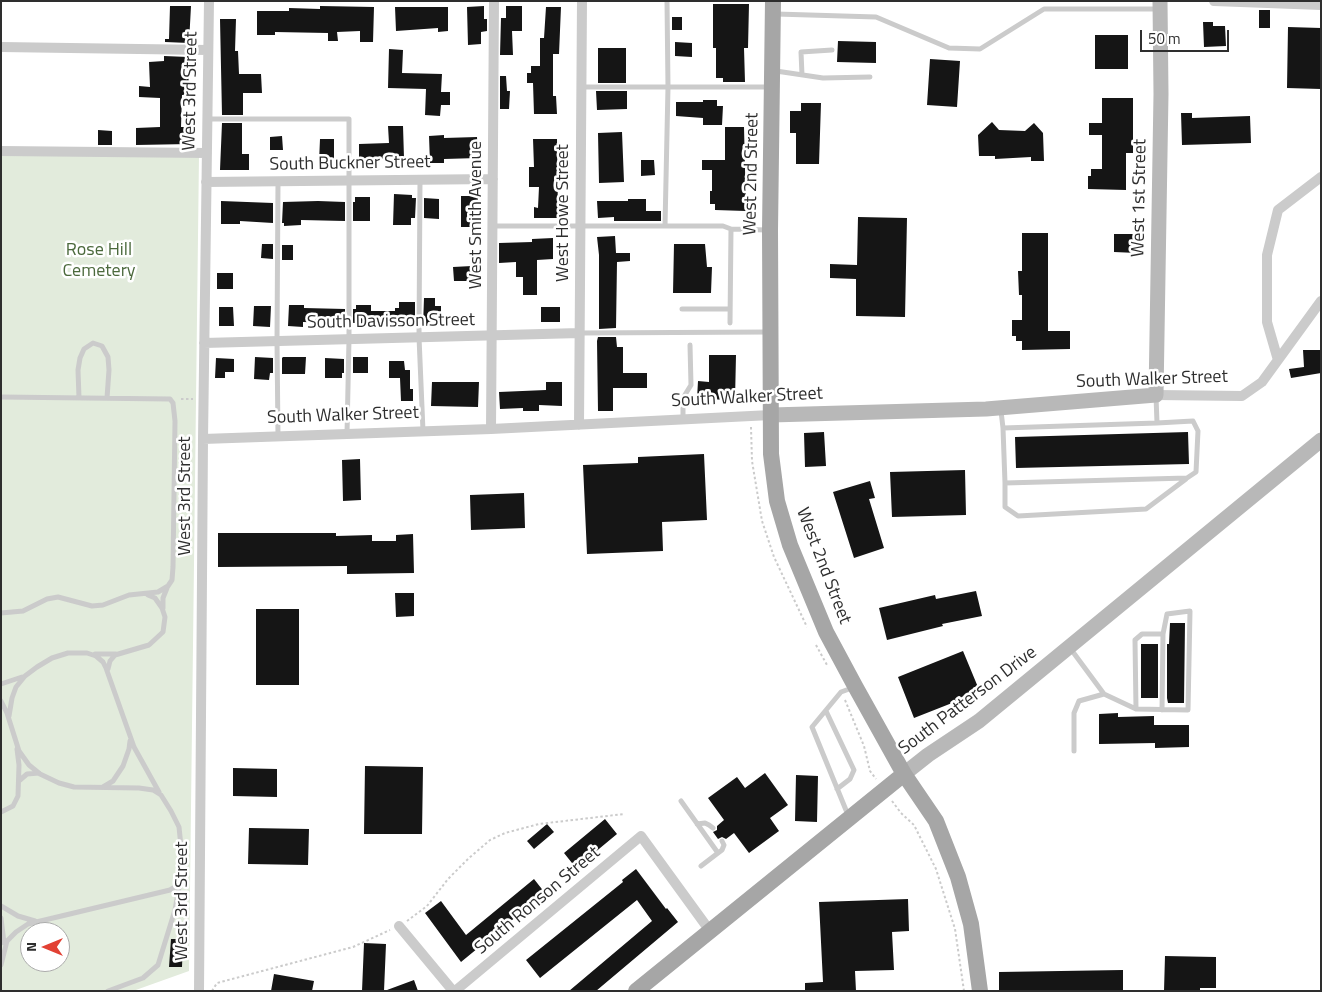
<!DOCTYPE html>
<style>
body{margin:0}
#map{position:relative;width:1322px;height:992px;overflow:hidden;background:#fff;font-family:"Titillium Web",sans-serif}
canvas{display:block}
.frame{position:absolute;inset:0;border:2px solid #2e2e2e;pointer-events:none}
.north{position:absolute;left:20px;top:922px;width:50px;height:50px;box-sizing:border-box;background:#fff;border:1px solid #ababab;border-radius:50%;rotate:270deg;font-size:14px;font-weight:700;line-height:20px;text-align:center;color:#2e2e2e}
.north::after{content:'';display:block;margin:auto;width:18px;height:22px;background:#e24134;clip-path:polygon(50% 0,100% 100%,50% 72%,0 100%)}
.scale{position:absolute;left:1140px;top:30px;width:89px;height:22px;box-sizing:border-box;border:2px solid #2e2e2e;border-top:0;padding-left:6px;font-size:15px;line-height:18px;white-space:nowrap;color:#2e2e2e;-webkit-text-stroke:4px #fff;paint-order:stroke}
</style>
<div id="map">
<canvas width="1322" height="992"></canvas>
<div class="frame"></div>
<div class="north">N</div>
<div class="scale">50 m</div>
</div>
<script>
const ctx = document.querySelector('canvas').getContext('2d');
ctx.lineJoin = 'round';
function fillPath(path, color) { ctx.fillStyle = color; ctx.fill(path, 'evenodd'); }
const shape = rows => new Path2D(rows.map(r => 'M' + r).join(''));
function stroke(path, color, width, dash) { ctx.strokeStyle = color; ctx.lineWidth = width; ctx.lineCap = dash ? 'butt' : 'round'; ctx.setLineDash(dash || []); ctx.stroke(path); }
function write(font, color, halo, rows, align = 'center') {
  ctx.font = font + ' "Titillium Web",sans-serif'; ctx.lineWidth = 5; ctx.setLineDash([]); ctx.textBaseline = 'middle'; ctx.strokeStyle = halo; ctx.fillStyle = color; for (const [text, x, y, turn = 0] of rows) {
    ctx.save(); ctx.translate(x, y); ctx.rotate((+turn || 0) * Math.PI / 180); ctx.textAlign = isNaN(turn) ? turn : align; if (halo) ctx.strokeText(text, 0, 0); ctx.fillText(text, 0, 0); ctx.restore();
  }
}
const green = shape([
 [1,153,199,155,189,971,133,991,1,991],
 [30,932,60,932,60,962,30,962]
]);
const building = shape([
 [713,4,749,4,748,48,744,48,745,82,723,82,723,78,716,78,716,48,713,48],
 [170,6,191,6,189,43,165,42,165,39,169,39],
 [320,6,374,7,373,42,360,42,360,31,337,32,338,41,328,41,328,33,275,32,275,35,257,35,257,11,289,11,289,8,320,9],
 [484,6,484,19,487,19,487,31,481,32,481,44,468,45,467,7],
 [506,6,522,6,522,31,512,31,513,55,500,55,501,18,506,18],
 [395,7,448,7,448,31,438,32,438,28,396,31],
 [546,7,561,7,559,54,553,54,553,96,556,96,557,114,534,114,533,83,527,83,527,73,531,73,531,66,540,66,540,38,544,38],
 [1259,10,1270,10,1270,28,1259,28],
 [672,17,682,17,682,30,672,30],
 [220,19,236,19,235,51,238,51,239,74,261,74,262,93,243,93,243,115,222,115],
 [1203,22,1213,22,1213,26,1225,26,1226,46,1204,47],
 [1288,27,1321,28,1321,89,1287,88],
 [1095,35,1128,35,1128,69,1095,69],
 [838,41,876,42,876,63,837,62],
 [675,42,692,43,692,57,675,56],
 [598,48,626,48,626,83,598,83],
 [389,49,403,50,402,73,442,74,441,92,450,92,450,105,441,105,440,116,425,115,426,89,388,88],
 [164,56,188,57,189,95,182,95,181,127,189,127,190,144,136,145,136,128,160,127,160,98,139,97,139,86,150,87,149,62,164,61],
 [930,59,960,61,957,107,927,105],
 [500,76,506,76,507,91,510,91,509,109,500,109],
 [596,91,627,91,627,109,597,110],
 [1102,98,1133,98,1133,153,1126,153,1126,190,1088,189,1088,176,1091,176,1091,169,1102,169,1102,135,1089,135,1089,123,1102,123],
 [703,100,717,100,717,106,723,106,722,125,703,125,703,118,676,116,676,102,703,102],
 [801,103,821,103,819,164,796,164,796,133,790,133,790,111,801,111],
 [1181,113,1192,113,1192,118,1250,116,1251,143,1182,145],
 [992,122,999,130,1025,131,1034,123,1043,133,1044,161,1031,161,1031,157,995,159,995,156,979,156,978,135],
 [222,123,242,123,242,154,249,154,249,170,220,170],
 [388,126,403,126,404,158,373,159,373,164,359,165,359,144,389,143],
 [725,127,744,127,746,211,715,210,715,204,710,204,710,191,712,191,712,170,702,170,702,160,725,160],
 [98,130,112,131,112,145,98,145],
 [622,132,624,182,599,183,598,133],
 [444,135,444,138,477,137,478,158,444,159,444,163,430,163,429,136],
 [282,136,283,150,270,150,270,137],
 [320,139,334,139,334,163,319,162],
 [533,139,557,139,558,218,534,218,534,207,538,208,539,187,529,187,529,167,534,167],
 [641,160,654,160,655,175,641,176],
 [394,194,412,195,412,198,416,198,415,218,411,218,411,225,393,225],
 [461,196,478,196,477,227,461,227],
 [355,197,370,197,370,221,353,221,353,202,355,202],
 [424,198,439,199,439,219,424,218],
 [628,199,646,199,646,211,661,211,661,221,614,221,614,217,598,218,597,201,628,201],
 [221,201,273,203,273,223,240,221,240,224,221,224],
 [318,201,345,202,345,221,301,220,301,225,284,226,284,223,282,223,283,202],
 [858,217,907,218,905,317,856,316,856,279,830,278,830,264,857,265],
 [1022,233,1048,233,1048,331,1070,331,1070,349,1022,350,1022,341,1016,341,1016,336,1012,336,1012,320,1022,320,1022,295,1019,295,1018,271,1022,271],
 [1114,234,1138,234,1137,253,1114,252],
 [615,236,616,253,630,253,630,261,617,262,616,328,599,329,599,255,597,237],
 [553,238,553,259,537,260,537,295,523,295,523,277,516,277,516,262,499,263,499,243,532,242,532,239],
 [262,244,273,244,273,259,261,258],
 [674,244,705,244,707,267,712,267,711,293,673,293],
 [282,245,293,245,293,260,282,260],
 [472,266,472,281,454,281,453,267],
 [217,273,233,273,233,289,217,289],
 [424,298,435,298,435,306,441,306,441,325,423,326],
 [399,302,415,302,415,326,356,327,356,323,353,323,353,309,356,309,356,305,371,305,371,311,395,311,395,308,399,308],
 [289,305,304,305,304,308,345,309,345,323,303,322,303,327,288,326],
 [254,306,271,306,270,327,253,326],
 [219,307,233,307,234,326,219,326],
 [541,307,560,307,560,322,541,322],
 [598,337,616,337,617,347,623,347,623,373,647,373,647,388,613,388,613,411,598,411,597,341],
 [1303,350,1321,350,1321,373,1291,378,1289,369,1304,367],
 [709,355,736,355,735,400,697,399,698,381,709,382],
 [255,357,273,358,273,373,270,373,269,380,254,379],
 [283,357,306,357,305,374,282,374,282,358],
 [353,357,368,357,368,373,353,373],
 [216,358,234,359,234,372,225,372,225,378,215,378],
 [325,358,344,359,344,373,342,373,342,378,325,378],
 [389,361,404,361,405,370,410,370,410,389,413,389,413,401,401,401,400,378,389,378],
 [432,382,479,382,478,407,431,406],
 [546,382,562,382,562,406,539,405,539,411,523,411,523,408,500,409,499,392,546,390],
 [824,432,826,466,805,467,804,433],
 [1188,432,1189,464,1016,468,1015,437],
 [704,454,707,520,662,522,663,551,587,554,583,465,638,463,638,457],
 [360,459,361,500,343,501,342,460],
 [965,470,966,515,892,517,890,472],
 [870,481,875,498,869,499,884,548,854,558,833,492],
 [524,493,525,528,471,530,470,495],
 [218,533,336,533,336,536,372,535,372,541,396,541,396,535,413,534,414,573,347,574,347,566,218,567],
 [976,591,982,616,942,624,943,626,887,640,879,608,935,595,936,599],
 [395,593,414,593,414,616,396,617],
 [256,609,299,609,299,685,256,685],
 [1170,623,1185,623,1184,703,1168,703,1167,698,1167,644,1169,644],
 [1141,644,1158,644,1158,698,1141,698],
 [963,651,980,692,914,718,898,677],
 [1118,713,1118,717,1154,716,1154,725,1189,725,1189,747,1155,748,1155,743,1099,744,1099,714],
 [365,766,423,767,422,834,364,834],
 [233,768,277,769,277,797,233,796],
 [765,773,788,805,770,818,779,831,749,853,734,833,726,839,722,837,718,839,713,832,717,830,717,826,724,820,708,798,737,777,745,788],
 [796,775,818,776,817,822,795,821],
 [605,819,617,834,576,868,564,853],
 [547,824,554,832,534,849,527,841],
 [249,828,309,829,308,865,248,864],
 [636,869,666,909,667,908,678,922,596,991,569,991,652,921,637,900,540,978,526,960,623,882,622,880],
 [534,879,545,893,461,962,425,913,441,901,466,935],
 [908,899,909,931,892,932,894,970,855,971,856,991,805,991,805,983,823,982,819,902],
 [171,939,183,939,182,967,169,967],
 [364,943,386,944,384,991,362,991],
 [1165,956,1216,957,1216,988,1200,988,1200,991,1164,991],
 [1123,970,1123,991,999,991,999,972],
 [274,974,314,981,312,991,271,991],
 [414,980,418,991,387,991,387,990]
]);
const path = shape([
 [181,399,193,399],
 [751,427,752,461,762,521,774,557,807,627],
 [816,645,827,665],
 [845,700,864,746,870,771,876,779],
 [892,801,901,813,914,825,936,869,955,929,964,991],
 [407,921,427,906,448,879,469,858,490,840,505,833,539,824,624,814],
 [212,991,217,983,353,947,390,930]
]);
const lane = shape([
 [776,14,876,17,949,48,980,49,1044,9,1160,9],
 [776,71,823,78,870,77],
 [802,75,801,52,832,50],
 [581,87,770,87],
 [207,119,349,119,349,339,347,434],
 [420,180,419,337,423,431],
 [493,226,723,226,731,229,767,230],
 [665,226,668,87,667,1],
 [682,309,730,309],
 [730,323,731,229],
 [580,333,769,332],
 [1,397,170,399,173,403,175,421,173,567,172,580,168,586,158,592,129,595,103,605,92,606,58,597,47,599,23,611,1,613],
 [79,398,78,370,80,358,84,349,93,343,102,346,108,357,109,370,107,398],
 [1001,411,1003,428,1157,423,1156,396],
 [683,419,683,398,691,385,690,345],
 [1003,428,1005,483,1187,478,1196,472,1198,431,1193,421,1157,423],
 [278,436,277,341,278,182],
 [1005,483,1005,507,1018,516,1146,509,1186,479],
 [163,608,163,598,167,588],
 [1070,648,1104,694,1079,701,1074,713,1074,751],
 [95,654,116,654],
 [108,669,110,661,115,655,149,645,163,632,165,617,162,608,155,598,148,595],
 [1,684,22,677],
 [1104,694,1136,709,1188,710,1190,611,1167,614,1163,634,1142,634,1135,640,1136,709],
 [1,701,7,713,19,751,29,765,40,774,59,783,74,787,139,788,153,790,161,795,171,811,179,827,182,856,180,879,175,887,170,890,28,924,16,932,7,941,1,965],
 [1162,710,1163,634],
 [826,711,854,770,850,779,837,789],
 [9,716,12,698,16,687,25,676,37,667,52,658,68,653,87,653,96,656,103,662,106,668,134,747,159,792],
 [20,780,27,774,39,773],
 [103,787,113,781,123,766,129,749,130,741],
 [681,801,718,853,701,866],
 [1,812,13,806,18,796,19,765,17,749],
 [848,815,812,727,841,692,852,688],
 [697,824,705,823,709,825,713,828],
 [718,853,722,850,724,845,722,841],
 [1,906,18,916,35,921],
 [1,918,4,943],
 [108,991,143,978,158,965,175,910,180,882]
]);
const street = shape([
 [1214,1,1321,5],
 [1,47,208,50],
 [1,151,207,153],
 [206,182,493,179],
 [204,343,580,333],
 [1278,360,1267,322,1267,255,1278,210,1321,177],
 [1156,395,1242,396,1262,382,1321,301],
 [579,425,582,1],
 [491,429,494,1],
 [203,439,491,429,771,415],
 [399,926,453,991],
 [199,991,203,439,209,1],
 [455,991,641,836,710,931]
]);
const secondary = shape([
 [771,415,986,409,1156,395,1161,94,1160,1],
 [904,774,928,755,979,721,1321,440]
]);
const primary = shape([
 [773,1,770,230,771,454,777,501,790,545,826,632,855,686,904,774,936,821,958,877,971,924,980,991],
 [636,991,904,774]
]);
const streetNames = [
 ["West 3rd Street",191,91,-89],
 ["South Buckner Street",350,164,-1],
 ["West 2nd Street",752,174,-89],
 ["West 1st Street",1140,198,-89],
 ["West Howe Street",564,213,-90],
 ["West Smith Avenue",477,215,-90],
 ["South Davisson Street",391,322,-1],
 ["South Walker Street",1152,380,-2],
 ["South Walker Street",747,398,-3],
 ["South Walker Street",343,416,-2],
 ["West 3rd Street",186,496,-90],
 ["West 2nd Street",823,566,69],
 ["South Patterson Drive",968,701,-37],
 ["West 3rd Street",183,901,-90],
 ["South Ronson Street",538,901,-40]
];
const parkNames = [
 ["Rose Hill",99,251],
 ["Cemetery",99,272]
];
fillPath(green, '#e2ebdc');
fillPath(building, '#151515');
stroke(path, '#cbcbcb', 2, [2.5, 2.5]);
stroke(lane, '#cbcbcb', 5);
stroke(street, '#cbcbcb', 10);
stroke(secondary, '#b8b8b8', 15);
stroke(primary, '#a6a6a6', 16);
write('18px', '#2e2e2e', '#fff', streetNames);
write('18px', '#4b693c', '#fff', parkNames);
</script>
